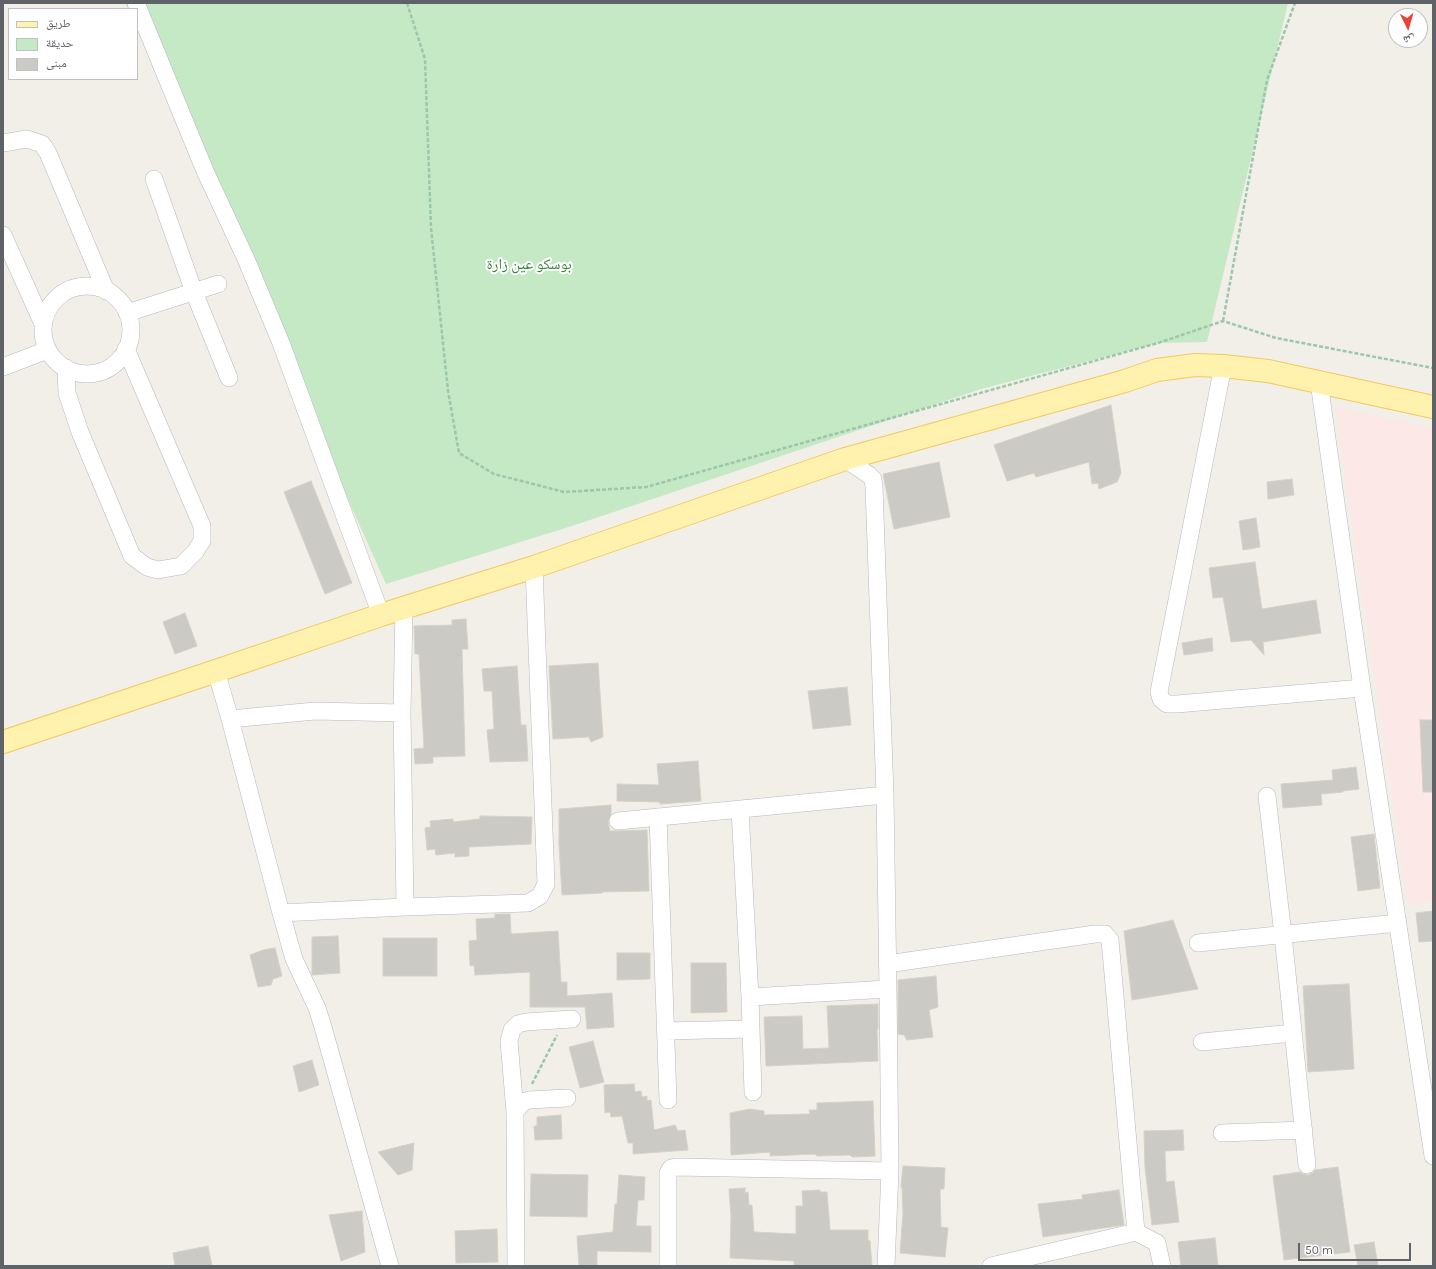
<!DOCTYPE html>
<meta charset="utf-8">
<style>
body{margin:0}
#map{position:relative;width:1436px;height:1269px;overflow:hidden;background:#f1efe8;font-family:Karla,"Noto Naskh Arabic",sans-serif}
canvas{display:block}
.frame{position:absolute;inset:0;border:4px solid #5f6368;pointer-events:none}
.legend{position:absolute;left:8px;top:8px;width:130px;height:72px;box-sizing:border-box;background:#fff;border:1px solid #bfc1c3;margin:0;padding:5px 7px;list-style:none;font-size:12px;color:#5f6368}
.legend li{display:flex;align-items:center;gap:8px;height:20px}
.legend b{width:20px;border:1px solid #bfc1c3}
.north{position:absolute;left:1388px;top:8px;width:40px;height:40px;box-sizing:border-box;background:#fff;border:1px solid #bfc1c3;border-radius:50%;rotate:175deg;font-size:11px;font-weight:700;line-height:16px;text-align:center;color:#5f6368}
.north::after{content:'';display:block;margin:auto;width:14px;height:18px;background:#ea4335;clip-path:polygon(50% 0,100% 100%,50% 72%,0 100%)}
.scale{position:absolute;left:1298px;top:1243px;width:113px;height:18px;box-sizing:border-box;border:2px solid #5f6368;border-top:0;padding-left:5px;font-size:12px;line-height:14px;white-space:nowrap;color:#5f6368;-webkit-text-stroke:3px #fff;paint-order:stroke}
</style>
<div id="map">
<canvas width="1436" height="1269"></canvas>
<div class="frame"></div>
<ul class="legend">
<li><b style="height:5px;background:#fff2af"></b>طريق</li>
<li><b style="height:11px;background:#c5e8c5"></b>حديقة</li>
<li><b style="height:11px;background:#cccac5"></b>مبنى</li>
</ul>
<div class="north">ش</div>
<div class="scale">50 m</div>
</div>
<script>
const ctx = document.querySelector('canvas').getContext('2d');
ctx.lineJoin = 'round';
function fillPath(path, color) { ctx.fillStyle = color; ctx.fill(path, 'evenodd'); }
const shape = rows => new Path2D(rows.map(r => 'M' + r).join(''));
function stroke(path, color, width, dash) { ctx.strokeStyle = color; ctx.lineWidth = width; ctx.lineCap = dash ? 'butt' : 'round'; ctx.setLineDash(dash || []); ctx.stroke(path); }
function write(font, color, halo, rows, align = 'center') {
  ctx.font = font + ' Karla,"Noto Naskh Arabic",sans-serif'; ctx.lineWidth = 4; ctx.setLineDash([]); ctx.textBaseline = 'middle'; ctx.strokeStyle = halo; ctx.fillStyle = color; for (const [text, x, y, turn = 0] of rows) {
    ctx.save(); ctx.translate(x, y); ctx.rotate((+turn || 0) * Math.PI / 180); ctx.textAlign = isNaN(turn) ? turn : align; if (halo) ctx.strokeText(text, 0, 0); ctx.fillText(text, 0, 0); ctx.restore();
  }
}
const medical = shape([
 [1335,407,1433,428,1433,901,1408,904]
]);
const green = shape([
 [125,3,1288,3,1207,342,1158,343,981,389,578,524,386,584,137,29,137,9,128,9]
]);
const building = shape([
 [1111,405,1121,473,1117,482,1099,489,1098,483,1092,484,1089,462,1036,477,1034,473,1007,481,994,445,1111,405],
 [939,462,950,517,894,529,883,474,939,462],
 [1292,479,1294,495,1268,499,1267,482,1292,479],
 [311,481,352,583,325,594,284,492,311,481],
 [1256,518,1260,547,1243,550,1239,521,1256,518],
 [1255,562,1262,609,1316,600,1321,633,1263,642,1264,655,1251,640,1231,642,1223,597,1213,598,1209,568,1255,562],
 [185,613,197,646,175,654,163,622,185,613],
 [466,619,468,649,462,649,465,756,433,757,433,763,415,764,414,749,424,748,419,654,415,654,414,626,452,625,452,620,466,619],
 [1212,638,1213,651,1184,655,1182,643,1212,638],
 [598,663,603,737,591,742,589,737,553,739,549,666,598,663],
 [517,666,521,725,526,725,528,761,490,762,487,730,494,729,492,691,484,691,482,669,517,666],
 [847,687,851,725,813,729,808,691,847,687],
 [1420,720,1433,720,1433,792,1423,792,1420,720],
 [698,761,701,801,660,804,660,802,617,801,617,784,659,785,657,764,698,761],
 [1356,767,1359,789,1343,791,1343,792,1321,794,1322,805,1283,808,1281,784,1333,780,1332,770,1356,767],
 [611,805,611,814,608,822,610,831,647,830,649,891,602,892,602,893,562,895,559,845,559,809,611,805],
 [480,816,532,817,531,844,469,847,469,856,455,857,455,853,436,855,435,849,427,850,425,828,431,827,430,821,453,819,453,822,480,819,480,816],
 [1374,834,1380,888,1358,891,1351,837,1374,834],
 [1433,911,1433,941,1419,942,1416,913,1433,911],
 [495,914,510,914,511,934,558,931,561,982,567,982,567,996,612,993,614,1027,587,1029,585,1007,530,1007,530,972,475,975,474,965,470,966,469,941,477,940,476,919,495,918,495,914],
 [1173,920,1198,989,1132,1000,1124,931,1173,920],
 [338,936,340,973,312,975,312,937,338,936],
 [383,938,437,938,437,976,383,976,383,938],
 [275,948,282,976,273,979,271,985,258,987,250,955,263,950,275,948],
 [617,953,650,953,650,979,617,980,617,953],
 [691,963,726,963,727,1012,691,1013,691,963],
 [936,976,938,1007,929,1010,933,1037,907,1040,904,1035,898,1034,898,980,936,976],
 [1349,984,1354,1069,1308,1072,1303,986,1349,984],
 [878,1004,878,1029,877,1029,878,1061,766,1066,764,1017,802,1016,803,1049,829,1048,827,1006,878,1004],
 [593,1041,604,1082,580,1088,569,1047,593,1041],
 [312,1060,319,1085,299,1092,293,1066,312,1060],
 [634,1084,635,1092,641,1091,642,1097,647,1096,647,1101,651,1100,654,1130,675,1125,678,1131,685,1130,688,1150,633,1154,633,1143,628,1143,622,1116,611,1117,610,1112,605,1113,604,1085,634,1084],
 [873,1101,875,1156,852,1157,850,1155,817,1156,815,1154,770,1156,770,1152,731,1155,730,1113,750,1109,764,1111,764,1115,810,1114,809,1110,817,1110,817,1103,873,1101],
 [561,1115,562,1139,535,1140,534,1126,537,1126,537,1117,561,1115],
 [1183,1130,1184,1150,1165,1151,1166,1182,1174,1181,1179,1222,1152,1225,1145,1168,1144,1131,1183,1130],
 [414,1143,412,1170,398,1175,378,1152,414,1143],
 [903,1166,945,1168,944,1189,940,1189,941,1227,948,1228,945,1257,900,1253,903,1213,902,1187,901,1187,903,1166],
 [1338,1167,1350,1252,1284,1260,1273,1176,1300,1172,1303,1174,1308,1175,1313,1173,1315,1170,1338,1167],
 [531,1174,588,1175,587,1217,530,1216,531,1174],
 [619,1175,645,1177,644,1200,638,1200,636,1226,651,1226,651,1252,597,1251,597,1266,579,1266,577,1236,613,1232,615,1204,617,1204,619,1175],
 [745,1188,745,1193,748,1192,749,1205,752,1205,754,1232,796,1234,796,1206,803,1206,802,1191,820,1190,820,1192,827,1192,830,1230,868,1230,868,1240,870,1241,872,1266,794,1266,794,1261,730,1258,731,1216,729,1189,745,1188],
 [1119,1190,1124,1225,1043,1237,1038,1204,1083,1199,1082,1195,1119,1190],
 [362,1211,365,1252,341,1261,329,1215,362,1211],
 [497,1229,498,1262,456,1263,455,1231,497,1229],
 [1215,1238,1218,1266,1181,1266,1178,1242,1215,1238],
 [1374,1242,1378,1266,1358,1266,1354,1245,1374,1242],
 [208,1246,212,1266,175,1266,173,1253,208,1246]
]);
const path = shape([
 [407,3,425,59,431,228,448,391,459,453,494,474,564,492,646,487,1158,343,1223,321,1276,338,1433,368],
 [1223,321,1267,80,1295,3],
 [532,1084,557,1035]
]);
const minor = shape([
 [136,3,205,171,246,259,281,343,381,615],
 [3,143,27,139,42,144,48,153,106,291],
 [154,179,194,292,229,378],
 [3,235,43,324],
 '43 330a44 44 0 1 1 88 0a44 44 0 1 1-88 0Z',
 [127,313,218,284],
 [1223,366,1159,692,1161,699,1167,704,1177,704,1362,688],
 [3,367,47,350],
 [66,368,67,393,80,432,132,556,147,567,158,570,181,566,195,552,202,541,202,526,126,349],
 [1319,382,1362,688,1433,1156],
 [845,459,869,475,873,479,874,487,885,795,888,989,890,1171,886,1266],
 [404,608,402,713,405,907],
 [216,671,230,719,281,913,294,959,317,1008,323,1027,390,1266],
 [230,719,315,711,402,713],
 [1267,796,1283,935,1307,1165],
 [740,810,750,997,753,1092],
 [658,817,668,1100],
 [618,821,885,795],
 [281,913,405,907,528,903,540,896,546,884,534,567],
 [1198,943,1398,923],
 [887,964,1095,934,1105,934,1110,940,1136,1232],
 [750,997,888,989],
 [666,1031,750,1029],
 [1202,1042,1293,1033],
 [515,1112,509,1041,512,1030,518,1024,526,1022,572,1019],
 [1222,1133,1304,1130],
 [516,1266,515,1112,523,1102,529,1100,567,1098],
 [668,1266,668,1173,671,1168,676,1167,890,1171],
 [991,1266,1136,1232,1157,1243,1162,1266]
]);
const major = shape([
 [3,742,216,671,381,615,534,567,845,459,1125,381,1157,370,1195,365,1223,366,1268,371,1433,407]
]);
const parkNames = [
 ["بوسكو عين زارة",529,265]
];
fillPath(medical, '#fce8e6');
fillPath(green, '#c5e8c5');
fillPath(building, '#cccac5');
stroke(building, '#d6d1c6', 1);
stroke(minor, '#b5b8bc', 18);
stroke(major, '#f2c960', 24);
stroke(path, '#9cc7a9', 2.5, [4, 2]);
stroke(minor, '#fff', 17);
stroke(major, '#fff2af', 22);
write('15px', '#348238', '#fff', parkNames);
</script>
